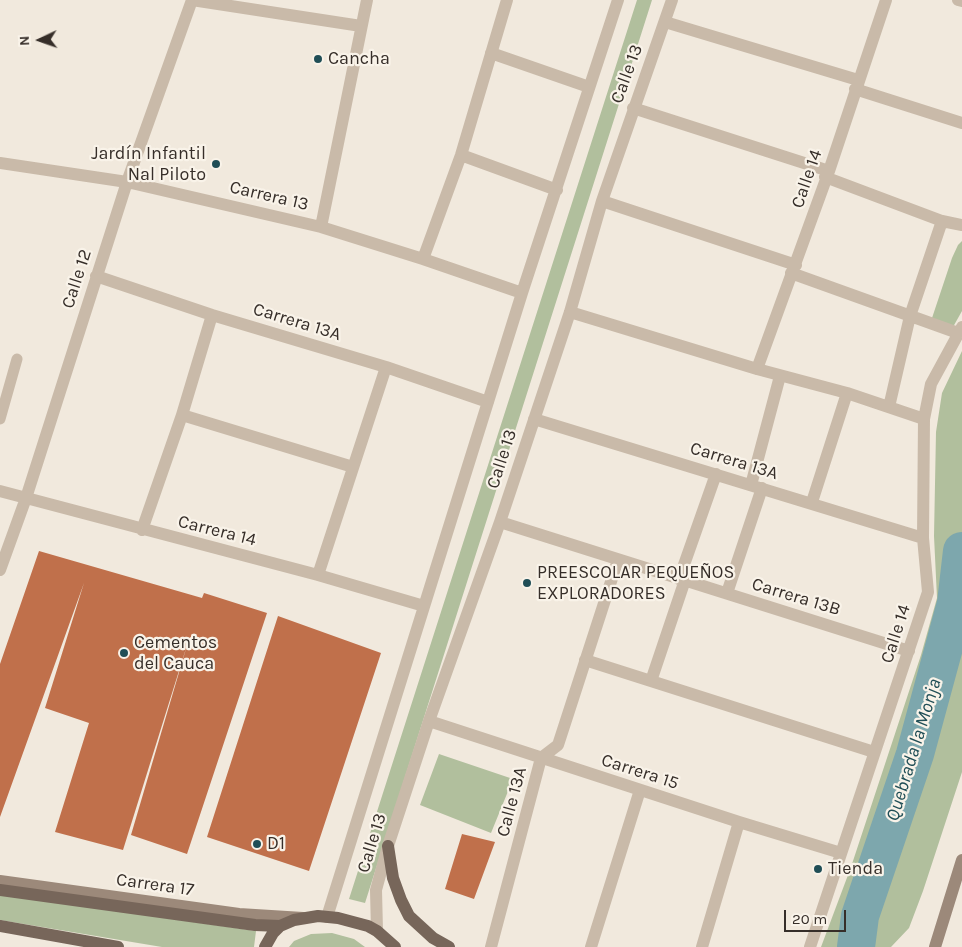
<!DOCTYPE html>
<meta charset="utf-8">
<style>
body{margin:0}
#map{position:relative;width:962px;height:947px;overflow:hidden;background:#f1e9dd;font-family:Karla,sans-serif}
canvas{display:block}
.north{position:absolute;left:15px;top:15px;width:50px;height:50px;-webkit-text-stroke:4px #f9f3e9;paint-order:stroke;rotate:267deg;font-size:14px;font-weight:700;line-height:20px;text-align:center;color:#362e29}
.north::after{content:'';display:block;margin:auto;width:18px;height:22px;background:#362e29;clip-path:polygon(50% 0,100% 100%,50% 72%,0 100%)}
.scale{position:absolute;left:784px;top:910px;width:62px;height:22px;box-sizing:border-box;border:2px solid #362e29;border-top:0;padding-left:6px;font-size:15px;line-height:18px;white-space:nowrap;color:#362e29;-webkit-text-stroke:4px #f9f3e9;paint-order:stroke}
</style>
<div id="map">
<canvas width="962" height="947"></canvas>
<div class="north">N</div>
<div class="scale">20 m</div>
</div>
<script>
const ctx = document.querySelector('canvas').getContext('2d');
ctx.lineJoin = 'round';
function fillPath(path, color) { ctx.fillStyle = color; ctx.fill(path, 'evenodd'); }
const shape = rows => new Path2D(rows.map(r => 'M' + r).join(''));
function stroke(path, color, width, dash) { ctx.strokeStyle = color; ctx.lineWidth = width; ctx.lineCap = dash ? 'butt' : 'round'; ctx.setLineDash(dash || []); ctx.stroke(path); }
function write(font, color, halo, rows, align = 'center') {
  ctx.font = font + ' Karla,sans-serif'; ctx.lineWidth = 4.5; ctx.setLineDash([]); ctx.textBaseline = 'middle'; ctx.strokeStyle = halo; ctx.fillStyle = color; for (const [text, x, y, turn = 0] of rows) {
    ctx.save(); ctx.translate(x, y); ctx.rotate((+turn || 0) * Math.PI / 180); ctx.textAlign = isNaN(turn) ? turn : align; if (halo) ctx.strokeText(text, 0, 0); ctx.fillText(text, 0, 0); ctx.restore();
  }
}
const green = shape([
 [637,0,652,0,365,903,349,899],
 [962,241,962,311,953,327,932,318,952,258,958,245],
 [962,351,962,772,923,891,909,928,891,947,821,947,851,867,921,655,937,598,934,536,936,432,942,393],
 [439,754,513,779,491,833,420,805],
 [0,894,256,931,254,947,162,947,0,920],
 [332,933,354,939,365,947,289,947,294,941,311,934]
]);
const river = shape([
 [856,947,860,916,915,754,956,603,962,551]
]);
const building = shape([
 [39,551,202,598,204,593,267,613,187,854,131,835,188,642,123,850,55,832,89,723,45,708,84,583,0,817,0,664],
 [278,616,381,653,309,871,207,837],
 [462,834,495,842,474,899,445,889]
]);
const service = shape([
 [0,419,17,359]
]);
const minor = shape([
 [192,0,361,26],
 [958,0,962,1],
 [665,22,858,80],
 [491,53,589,87],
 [855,89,962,123],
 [633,108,829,171],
 [461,155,557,190],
 [0,163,127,182,321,227,423,259,522,293],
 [825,177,942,221],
 [602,201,796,265],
 [321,227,367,0],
 [423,259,461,155,507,0],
 [791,273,958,333],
 [96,276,212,315,386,367,488,402],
 [570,312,757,369,847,393,924,419],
 [757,369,829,171,886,0],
 [889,407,910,316,942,221,962,225],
 [182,415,353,467],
 [534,419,923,538],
 [751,485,780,376],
 [0,491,318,575,424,606],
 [812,502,847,393],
 [500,522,909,651],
 [142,530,182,415,212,315],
 [0,570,26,498,127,182,192,0],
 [318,575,386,367],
 [679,579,716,474],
 [727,593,762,488],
 [585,660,874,752],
 [651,681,685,580],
 [429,721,739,822,841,853],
 [327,917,522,293,618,0],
 [377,931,376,890,388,846,429,721,500,522,570,312,602,201,672,0],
 [491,947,541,758,558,745,618,560],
 [591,947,640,790],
 [702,947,739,822],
 [810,947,928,592,923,538,924,419,931,384,962,327]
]);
const secondary = shape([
 [0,881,239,914,303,918],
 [935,947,962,860]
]);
const primary = shape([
 [388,846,393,878,401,900,409,916,433,938,449,947],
 [0,890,255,925,280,926],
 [0,926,118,947],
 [265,947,273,933,280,926,294,920,318,916,338,918,368,926,377,931,395,947]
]);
const markers = [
 [318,59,5,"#204e56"],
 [216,164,5,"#204e56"],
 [527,583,5,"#204e56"],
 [124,653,5,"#204e56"],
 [257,844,5,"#204e56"],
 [818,869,5,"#204e56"]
];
const poiNames = [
 ["Cancha",328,59],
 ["Jardín Infantil",206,154,"right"],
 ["Nal Piloto",206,175,"right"],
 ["PREESCOLAR PEQUEÑOS",537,573],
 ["EXPLORADORES",537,594],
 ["Cementos",134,643],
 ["del Cauca",134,664],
 ["D1",267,844],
 ["Tienda",828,869]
];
const streetNames = [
 ["Calle 13",627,74,-70],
 ["Calle 14",807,179,-71],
 ["Carrera 13",269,196,13],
 ["Calle 12",77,279,-72],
 ["Carrera 13A",297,322,17],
 ["Calle 13",502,459,-72],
 ["Carrera 13A",734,461,17],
 ["Carrera 14",217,531,14],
 ["Carrera 13B",796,597,17],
 ["Calle 14",896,634,-72],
 ["Carrera 15",640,772,18],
 ["Calle 13A",512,802,-75],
 ["Calle 13",372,843,-73],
 ["Carrera 17",155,885,8]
];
const waterNames = [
 ["Quebrada la Monja",914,750,-73]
];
fillPath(green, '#b1bf9d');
stroke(river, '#7da7ad', 38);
fillPath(building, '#c0704b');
stroke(service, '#c9baa9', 11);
stroke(minor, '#c9baa9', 12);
stroke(secondary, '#9c897a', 12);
stroke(primary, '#77665a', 12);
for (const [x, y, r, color] of markers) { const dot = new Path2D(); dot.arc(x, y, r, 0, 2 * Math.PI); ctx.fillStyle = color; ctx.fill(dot); stroke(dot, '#f9f3e9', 2); }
write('18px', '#362e29', '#f9f3e9', poiNames, 'left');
write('18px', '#362e29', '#f9f3e9', streetNames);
write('italic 19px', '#204e56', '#f9f3e9', waterNames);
</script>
